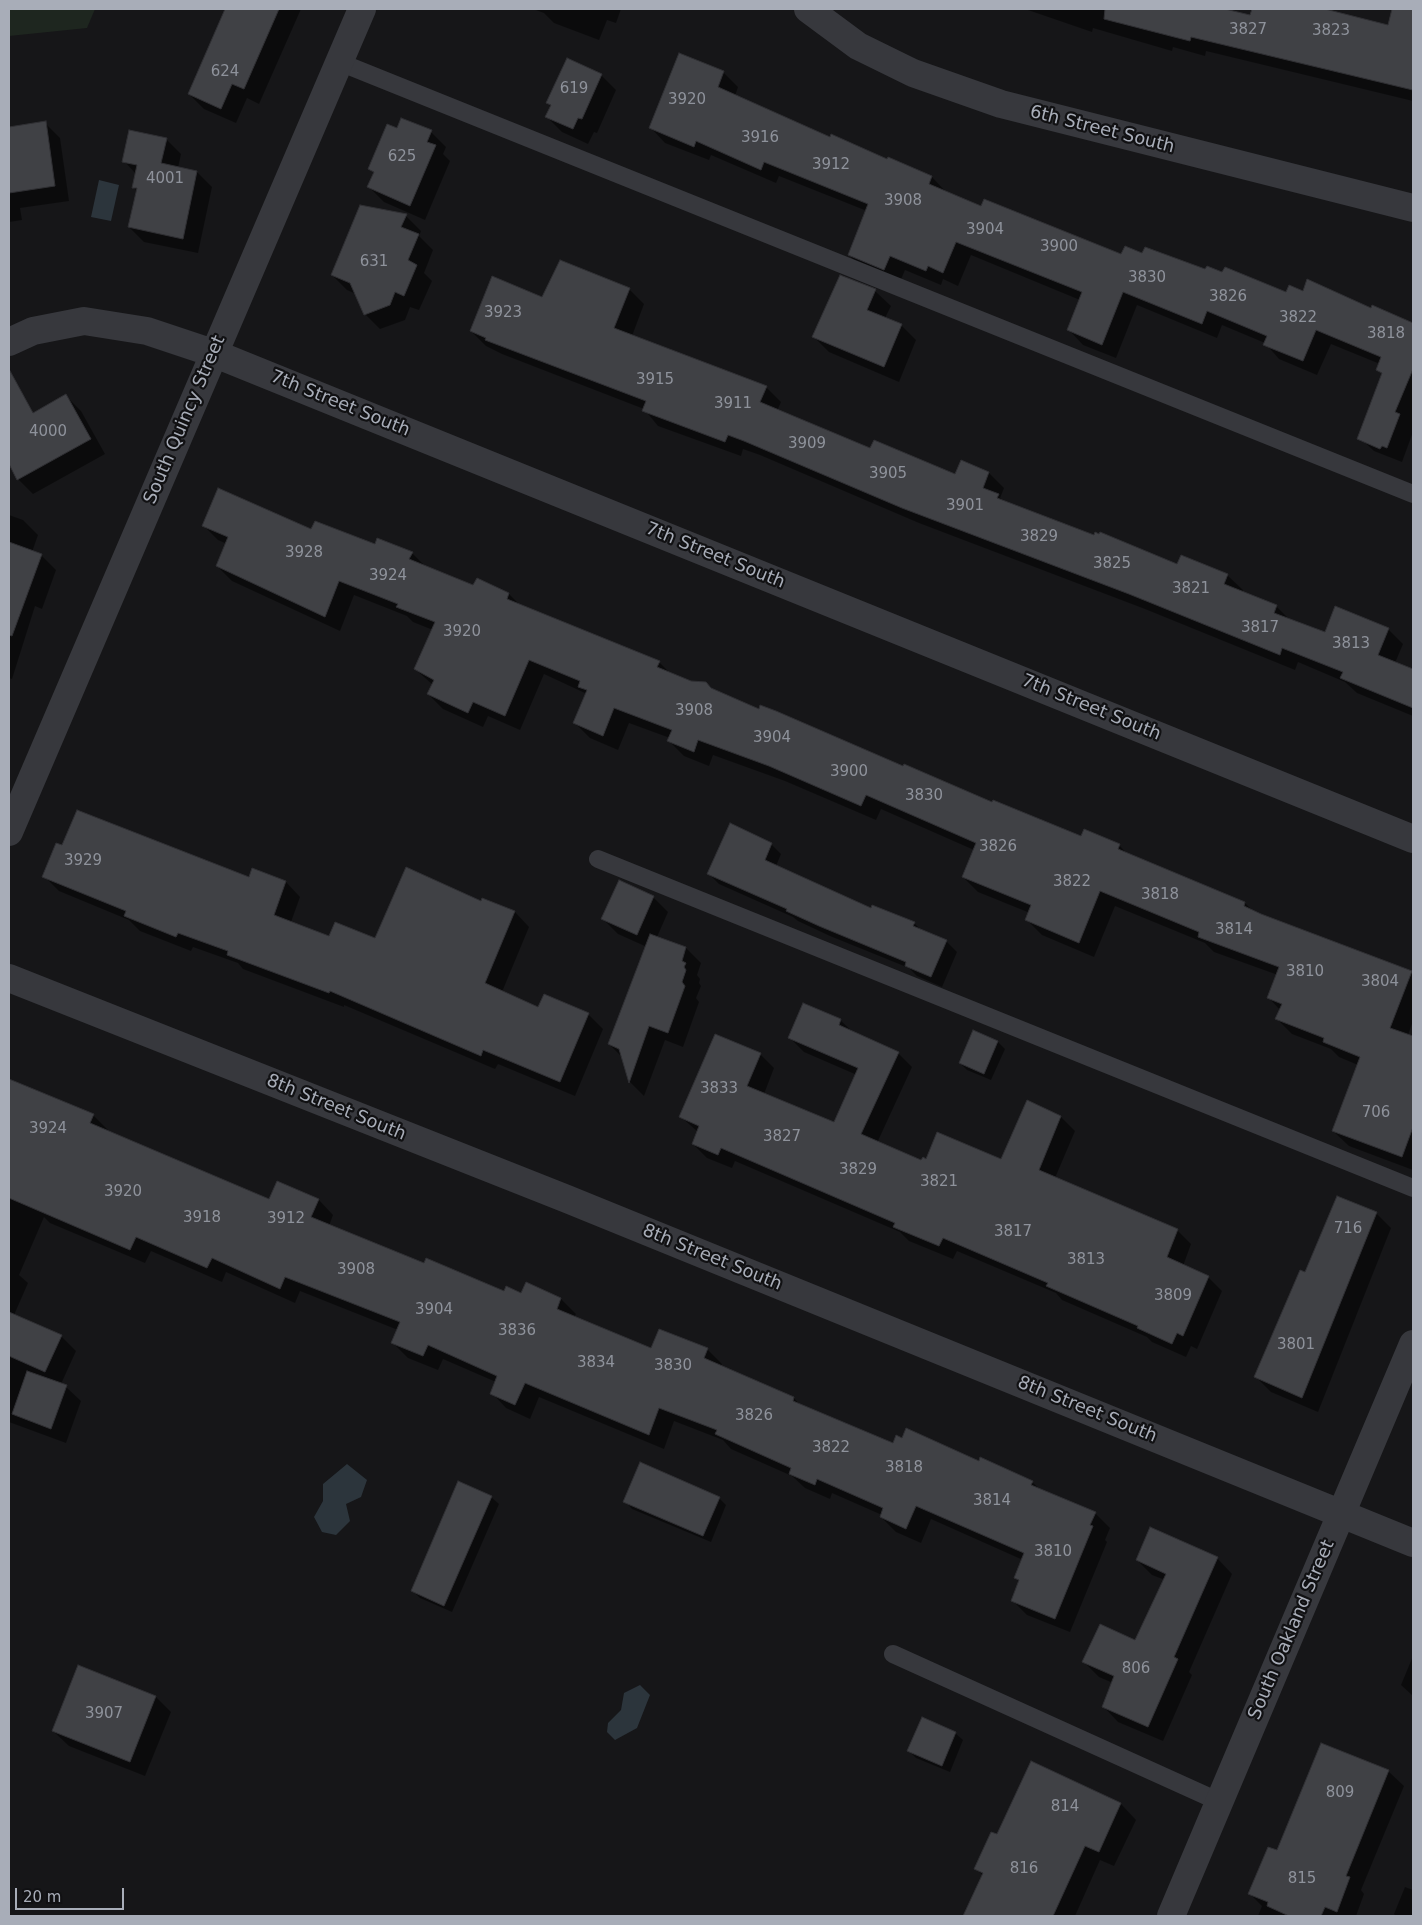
<!DOCTYPE html>
<style>
body{margin:0}
#map{position:relative;width:1422px;height:1925px;overflow:hidden;background:#161618;font-family:"DejaVu Sans",sans-serif}
canvas{display:block}
.frame{position:absolute;inset:0;border:10px solid #a8adb8;pointer-events:none}
.scale{position:absolute;left:15px;top:1888px;width:109px;height:22px;box-sizing:border-box;border:2px solid #a8adb8;border-top:0;padding-left:6px;font-size:15px;line-height:18px;white-space:nowrap;color:#a8adb8;-webkit-text-stroke:4px #111113;paint-order:stroke}
</style>
<div id="map">
<canvas width="1422" height="1925"></canvas>
<div class="frame"></div>
<div class="scale">20 m</div>
</div>
<script>
const ctx = document.querySelector('canvas').getContext('2d');
ctx.lineJoin = 'round';
function fillPath(path, color) { ctx.fillStyle = color; ctx.fill(path, 'evenodd'); }
const shape = rows => new Path2D(rows.map(r => 'M' + r).join(''));
function stroke(path, color, width, dash) { ctx.strokeStyle = color; ctx.lineWidth = width; ctx.lineCap = dash ? 'butt' : 'round'; ctx.setLineDash(dash || []); ctx.stroke(path); }
function write(font, color, halo, rows, align = 'center') {
  ctx.font = font + ' "DejaVu Sans",sans-serif'; ctx.lineWidth = 4.5; ctx.setLineDash([]); ctx.textBaseline = 'middle'; ctx.strokeStyle = halo; ctx.fillStyle = color; for (const [text, x, y, turn = 0] of rows) {
    ctx.save(); ctx.translate(x, y); ctx.rotate((+turn || 0) * Math.PI / 180); ctx.textAlign = isNaN(turn) ? turn : align; if (halo) ctx.strokeText(text, 0, 0); ctx.fillText(text, 0, 0); ctx.restore();
  }
}
const green = shape([
 [9,9,95,9,87,28,9,36]
]);
const water = shape([
 [99,180,119,185,111,221,91,217],
 [347,1464,367,1480,361,1497,346,1504,350,1521,336,1535,322,1532,314,1517,323,1501,323,1484],
 [640,1685,650,1695,637,1728,615,1740,607,1732,608,1723,621,1710,624,1693]
]);
const shadow = shape([
 [225,9,301,9,259,104,247,98,236,123,204,109,189,94],
 [533,9,621,9,616,23,607,20,599,40,554,23,544,13],
 [1025,9,1220,9,1251,17,1253,9,1285,9,1316,17,1318,9,1320,9,1389,26,1391,18,1413,24,1413,101,1206,51,1205,56,1173,47,1172,51,1093,28,1092,32],
 [723,72,738,87,735,96,831,139,932,177,946,192,982,208,1122,256,1143,255,1223,274,1287,294,1304,292,1371,309,1372,307,1413,324,1413,432,1402,462,1374,451,1359,437,1383,375,1378,370,1380,364,1331,344,1317,375,1279,359,1265,343,1222,325,1217,338,1137,305,1116,358,1083,345,1069,330,1080,300,971,255,958,286,943,279,941,285,905,270,899,284,864,270,849,255,867,211,779,176,776,183,711,155,709,160,665,143,651,128],
 [601,75,616,90,597,133,594,132,588,144,562,132,547,117,551,107,548,103],
 [45,123,60,138,69,201,20,208,22,220,9,222,9,128],
 [431,132,446,147,443,154,450,161,425,220,384,202,369,187,375,174,369,168],
 [166,139,181,154,178,168,197,172,212,187,198,253,144,242,129,227,137,191,133,187,136,174,124,161],
 [406,216,421,231,419,236,433,250,424,273,432,281,419,310,410,307,405,320,380,329,365,314,356,294,347,290,332,275],
 [840,276,875,291,891,306,885,318,901,325,916,340,899,382,829,352,814,337],
 [629,289,644,304,632,336,766,387,781,402,777,411,871,449,956,476,961,462,989,473,1004,488,1000,498,1005,502,1178,566,1227,575,1243,590,1242,593,1276,606,1291,621,1325,634,1388,629,1403,644,1395,663,1413,671,1413,716,1357,693,1345,682,1298,662,1295,670,1145,609,919,523,760,455,743,449,741,456,658,426,644,409,502,354,486,346,471,331,542,299],
 [66,396,81,411,105,454,33,494,18,479,9,462,9,426],
 [9,515,23,520,38,535,32,552,41,555,56,570,42,609,35,606,12,679,9,678],
 [203,525,312,531,412,553,427,568,474,587,477,579,509,594,521,606,659,662,671,674,993,804,1082,838,1119,845,1129,856,1245,903,1254,912,1411,972,1413,975,1413,1021,1408,1035,1413,1037,1413,1170,1349,1146,1333,1131,1358,1065,1339,1057,1331,1049,1292,1034,1277,1019,1280,1010,1269,998,1278,975,1214,952,1205,943,1115,906,1094,957,1042,935,1027,920,1030,913,978,892,963,877,974,850,881,809,876,820,785,781,713,755,709,766,684,756,669,741,670,738,629,723,618,750,590,738,575,723,587,694,544,674,520,730,488,716,483,727,443,709,428,694,433,685,415,669,433,630,413,622,407,616,354,595,340,631,232,581,217,566,227,544,218,540],
 [771,844,781,854,776,866,871,910,914,923,922,931,947,942,957,952,942,987,917,976,909,968,830,936,798,921,793,917,719,884,709,874],
 [253,870,286,882,300,897,291,922,330,937,375,940,482,902,515,912,529,927,502,992,539,1008,588,1014,603,1029,575,1096,498,1064,495,1069,344,1005,344,1007,243,969,238,963,193,947,191,951,140,931,129,920,59,891,44,876,249,879],
 [653,897,668,912,657,937,686,948,701,963,697,975,700,979,699,983,701,986,696,998,699,1002,683,1047,665,1040,644,1096,630,1082,623,1058,609,1044,647,947,618,934,603,919],
 [840,1020,853,1032,898,1053,912,1067,877,1143,922,1162,1002,1161,1061,1117,1075,1131,1055,1178,1177,1230,1191,1244,1183,1266,1208,1277,1222,1291,1197,1349,1191,1346,1186,1357,1152,1342,1147,1337,1062,1300,1056,1293,957,1251,953,1259,909,1241,900,1232,735,1161,732,1168,707,1158,693,1144,698,1132,681,1117,715,1035,760,1054,774,1068,764,1094,835,1124,857,1075,804,1052,790,1038],
 [998,1042,1005,1049,991,1080,967,1070,960,1063],
 [15,1083,93,1115,108,1130,107,1132,270,1200,278,1182,319,1200,333,1215,329,1226,425,1264,504,1292,522,1295,527,1284,561,1299,576,1314,574,1317,652,1350,707,1349,722,1364,721,1366,794,1398,800,1405,893,1445,979,1462,1032,1482,1042,1491,1095,1513,1110,1528,1105,1540,1107,1542,1070,1632,1027,1615,1012,1600,1020,1582,1015,1578,1023,1560,931,1519,921,1543,896,1532,881,1517,882,1515,832,1493,830,1499,805,1488,792,1476,731,1449,723,1440,674,1421,664,1449,539,1397,530,1419,506,1408,492,1393,496,1382,443,1359,438,1370,408,1358,393,1343,398,1330,300,1291,295,1303,226,1272,222,1282,151,1251,145,1263,50,1223,44,1217,19,1275,28,1283,14,1315,61,1336,76,1351,61,1384,66,1387,81,1401,66,1443,9,1422,9,1192,32,1202,9,1144,9,1099],
 [1376,1213,1391,1228,1318,1412,1271,1392,1256,1377,1306,1274],
 [491,1497,499,1504,452,1612,420,1598,412,1590],
 [719,1498,726,1505,711,1542,632,1509,625,1501],
 [1217,1558,1232,1574,1189,1672,1192,1675,1163,1741,1118,1722,1103,1706,1113,1683,1099,1677,1084,1662,1136,1642,1165,1580,1152,1575,1137,1560],
 [1413,1656,1413,1696,1401,1685],
 [79,1667,156,1697,171,1712,145,1776,69,1746,53,1731],
 [955,1733,963,1740,950,1772,916,1758,909,1751],
 [1032,1763,1121,1804,1136,1820,1114,1866,1100,1860,1075,1916,965,1916,983,1876,976,1868,997,1836],
 [1388,1771,1404,1786,1361,1890,1364,1894,1356,1916,1258,1916,1262,1906,1250,1894,1277,1852],
 [1405,1887,1413,1890,1413,1916,1396,1916,1394,1914]
]);
const building = shape([
 [225,9,279,9,244,89,232,84,221,109,188,94,225,9],
 [1105,9,1225,9,1250,15,1252,9,1325,9,1388,25,1392,9,1413,9,1413,90,1191,37,1190,41,1104,19,1105,9],
 [679,53,724,71,718,87,830,137,831,134,887,159,888,157,932,176,929,184,981,206,984,199,1121,254,1125,246,1142,253,1145,247,1205,269,1207,266,1222,272,1225,267,1286,292,1289,285,1303,291,1307,279,1371,308,1372,305,1413,323,1413,369,1395,412,1400,414,1387,448,1382,446,1380,449,1357,439,1382,373,1376,370,1381,357,1316,330,1303,361,1263,345,1267,336,1207,311,1202,324,1123,292,1102,345,1067,330,1082,292,956,242,943,273,928,266,926,271,890,256,884,270,848,255,868,204,764,162,761,170,696,141,694,147,649,128,679,53],
 [567,58,602,74,582,119,578,118,573,129,545,117,551,105,546,103,567,58],
 [401,118,432,130,427,142,436,145,410,206,367,187,374,172,368,169,387,124,397,128,401,118],
 [46,121,55,186,9,193,9,127,46,121],
 [129,130,167,138,161,163,197,171,183,239,128,227,137,188,132,188,137,165,122,162,129,130],
 [360,205,407,214,401,227,419,234,408,260,417,265,404,296,395,292,390,305,364,315,350,283,331,275,360,205],
 [560,260,630,288,614,328,767,386,760,402,870,448,874,440,955,474,961,460,989,472,983,488,999,494,997,498,1094,535,1095,532,1099,534,1100,532,1177,564,1181,555,1228,574,1224,584,1277,605,1274,613,1325,632,1335,606,1389,628,1378,655,1413,669,1413,708,1340,678,1343,672,1282,648,1280,655,1129,594,902,508,744,441,728,435,725,442,642,411,646,401,485,340,486,338,470,331,492,276,542,297,560,260],
 [840,275,876,289,867,310,902,324,884,367,812,337,840,275],
 [9,369,33,413,66,394,91,439,17,480,9,464,9,369],
 [218,488,311,529,315,521,375,544,377,538,413,552,409,559,473,585,477,578,509,593,507,599,660,661,657,667,691,681,706,682,711,688,759,709,760,705,776,711,903,766,904,764,992,802,993,800,1081,836,1084,829,1120,844,1118,849,1245,902,1244,906,1261,914,1412,971,1390,1028,1413,1036,1413,1127,1402,1157,1332,1131,1360,1057,1323,1042,1324,1038,1275,1019,1282,1004,1267,998,1279,967,1198,937,1199,932,1100,891,1079,943,1025,920,1031,905,962,877,976,843,866,795,861,806,769,766,698,740,694,752,667,741,672,730,614,708,603,736,573,723,587,690,578,687,580,681,529,660,505,716,473,702,468,713,427,694,434,680,414,669,435,622,396,607,398,604,339,581,325,617,216,566,228,537,202,526,218,488],
 [9,542,42,554,12,636,9,635,9,542],
 [77,810,249,877,252,868,286,881,274,915,329,936,335,922,375,938,406,867,481,901,482,898,515,911,485,983,538,1007,544,994,589,1013,560,1082,483,1050,481,1056,330,991,329,993,227,955,228,951,178,933,176,937,124,916,126,911,42,877,56,843,62,845,77,810],
 [730,823,772,843,765,860,871,908,872,905,915,922,913,926,947,940,931,977,905,966,906,962,819,926,786,911,787,909,707,874,730,823],
 [619,880,654,896,637,935,601,919,619,880],
 [650,934,686,947,682,961,686,963,684,967,686,970,682,982,685,986,668,1033,649,1026,629,1083,619,1049,608,1044,650,934],
 [803,1003,841,1019,839,1025,899,1052,861,1134,921,1160,923,1157,926,1159,937,1132,1001,1159,1027,1100,1061,1116,1039,1170,1178,1229,1167,1257,1209,1276,1183,1336,1177,1333,1172,1344,1137,1328,1138,1326,1046,1286,1048,1283,943,1238,939,1246,893,1227,895,1223,721,1148,718,1155,692,1144,699,1126,679,1117,715,1034,761,1053,747,1086,834,1122,858,1068,788,1038,803,1003],
 [973,1030,998,1041,984,1074,959,1063,973,1030],
 [9,1079,94,1114,90,1123,269,1199,277,1181,319,1199,311,1217,424,1263,426,1258,504,1291,506,1286,521,1293,526,1282,561,1298,557,1309,651,1348,659,1329,708,1348,704,1358,794,1397,793,1401,893,1443,896,1435,902,1438,906,1428,979,1461,980,1457,1033,1481,1031,1485,1096,1512,1090,1525,1093,1526,1055,1619,1011,1601,1019,1580,1014,1578,1024,1553,916,1506,906,1529,880,1517,883,1508,817,1479,815,1485,789,1474,791,1468,715,1434,717,1430,659,1408,649,1435,525,1383,515,1405,490,1394,497,1376,428,1345,423,1356,391,1343,400,1322,285,1277,280,1289,212,1258,207,1268,136,1237,130,1250,9,1198,9,1079],
 [1337,1196,1377,1212,1302,1398,1254,1377,1300,1270,1305,1272,1337,1196],
 [9,1312,62,1335,45,1372,9,1356,9,1312],
 [27,1371,67,1385,51,1429,12,1414,27,1371],
 [640,1462,720,1497,703,1536,623,1502,640,1462],
 [458,1481,492,1496,444,1606,411,1591,458,1481],
 [1150,1527,1218,1557,1174,1657,1178,1659,1148,1727,1102,1707,1114,1676,1082,1662,1100,1624,1135,1640,1166,1574,1136,1560,1150,1527],
 [78,1665,156,1696,130,1762,52,1731,78,1665],
 [922,1717,956,1732,942,1766,907,1751,922,1717],
 [1321,1743,1389,1770,1346,1876,1350,1877,1337,1912,1325,1907,1321,1916,1289,1916,1267,1906,1268,1902,1248,1894,1268,1847,1277,1850,1321,1743],
 [1031,1761,1121,1803,1099,1852,1085,1846,1053,1916,963,1916,983,1873,974,1869,991,1832,997,1834,1031,1761]
]);
const lane = shape([
 [339,62,1413,494],
 [598,859,1413,1188],
 [893,1654,1220,1802]
]);
const street = shape([
 [808,9,858,46,913,73,1001,104,1413,208],
 [9,342,33,331,84,321,147,331,213,353,1413,839],
 [9,832,362,9],
 [9,978,567,1199,1413,1543],
 [1171,1916,1413,1344]
]);
const numberNames = [
 ["3827",1248,30],
 ["3823",1331,31],
 ["624",225,72],
 ["619",574,89],
 ["3920",687,100],
 ["3916",760,138],
 ["625",402,157],
 ["3912",831,165],
 ["4001",165,179],
 ["3908",903,201],
 ["3904",985,230],
 ["3900",1059,247],
 ["631",374,262],
 ["3830",1147,278],
 ["3826",1228,297],
 ["3923",503,313],
 ["3822",1298,318],
 ["3818",1386,334],
 ["3915",655,380],
 ["3911",733,404],
 ["4000",48,432],
 ["3909",807,444],
 ["3905",888,474],
 ["3901",965,506],
 ["3829",1039,537],
 ["3928",304,553],
 ["3825",1112,564],
 ["3924",388,576],
 ["3821",1191,589],
 ["3817",1260,628],
 ["3920",462,632],
 ["3813",1351,644],
 ["3908",694,711],
 ["3904",772,738],
 ["3900",849,772],
 ["3830",924,796],
 ["3826",998,847],
 ["3929",83,861],
 ["3822",1072,882],
 ["3818",1160,895],
 ["3814",1234,930],
 ["3810",1305,972],
 ["3804",1380,982],
 ["3833",719,1089],
 ["706",1376,1113],
 ["3924",48,1129],
 ["3827",782,1137],
 ["3829",858,1170],
 ["3821",939,1182],
 ["3920",123,1192],
 ["3918",202,1218],
 ["3912",286,1219],
 ["716",1348,1229],
 ["3817",1013,1232],
 ["3813",1086,1260],
 ["3908",356,1270],
 ["3809",1173,1296],
 ["3904",434,1310],
 ["3836",517,1331],
 ["3801",1296,1345],
 ["3834",596,1363],
 ["3830",673,1366],
 ["3826",754,1416],
 ["3822",831,1448],
 ["3818",904,1468],
 ["3814",992,1501],
 ["3810",1053,1552],
 ["806",1136,1669],
 ["3907",104,1714],
 ["809",1340,1793],
 ["814",1065,1807],
 ["816",1024,1869],
 ["815",1302,1879]
];
const streetNames = [
 ["6th Street South",1102,130,14],
 ["7th Street South",340,404,22],
 ["South Quincy Street",185,420,-67],
 ["7th Street South",715,556,22],
 ["7th Street South",1091,708,22],
 ["8th Street South",336,1108,22],
 ["8th Street South",712,1258,22],
 ["8th Street South",1087,1410,22],
 ["South Oakland Street",1292,1630,-67]
];
fillPath(green, '#1e261f');
fillPath(water, '#2c353c');
fillPath(shadow, '#0007');
fillPath(building, '#404145');
stroke(building, '#303034', 1);
stroke(lane, '#37383d', 18);
stroke(street, '#37383d', 28);
write('15px', '#8e929b', null, numberNames);
write('18px', '#a8adb8', '#111113', streetNames);
</script>
